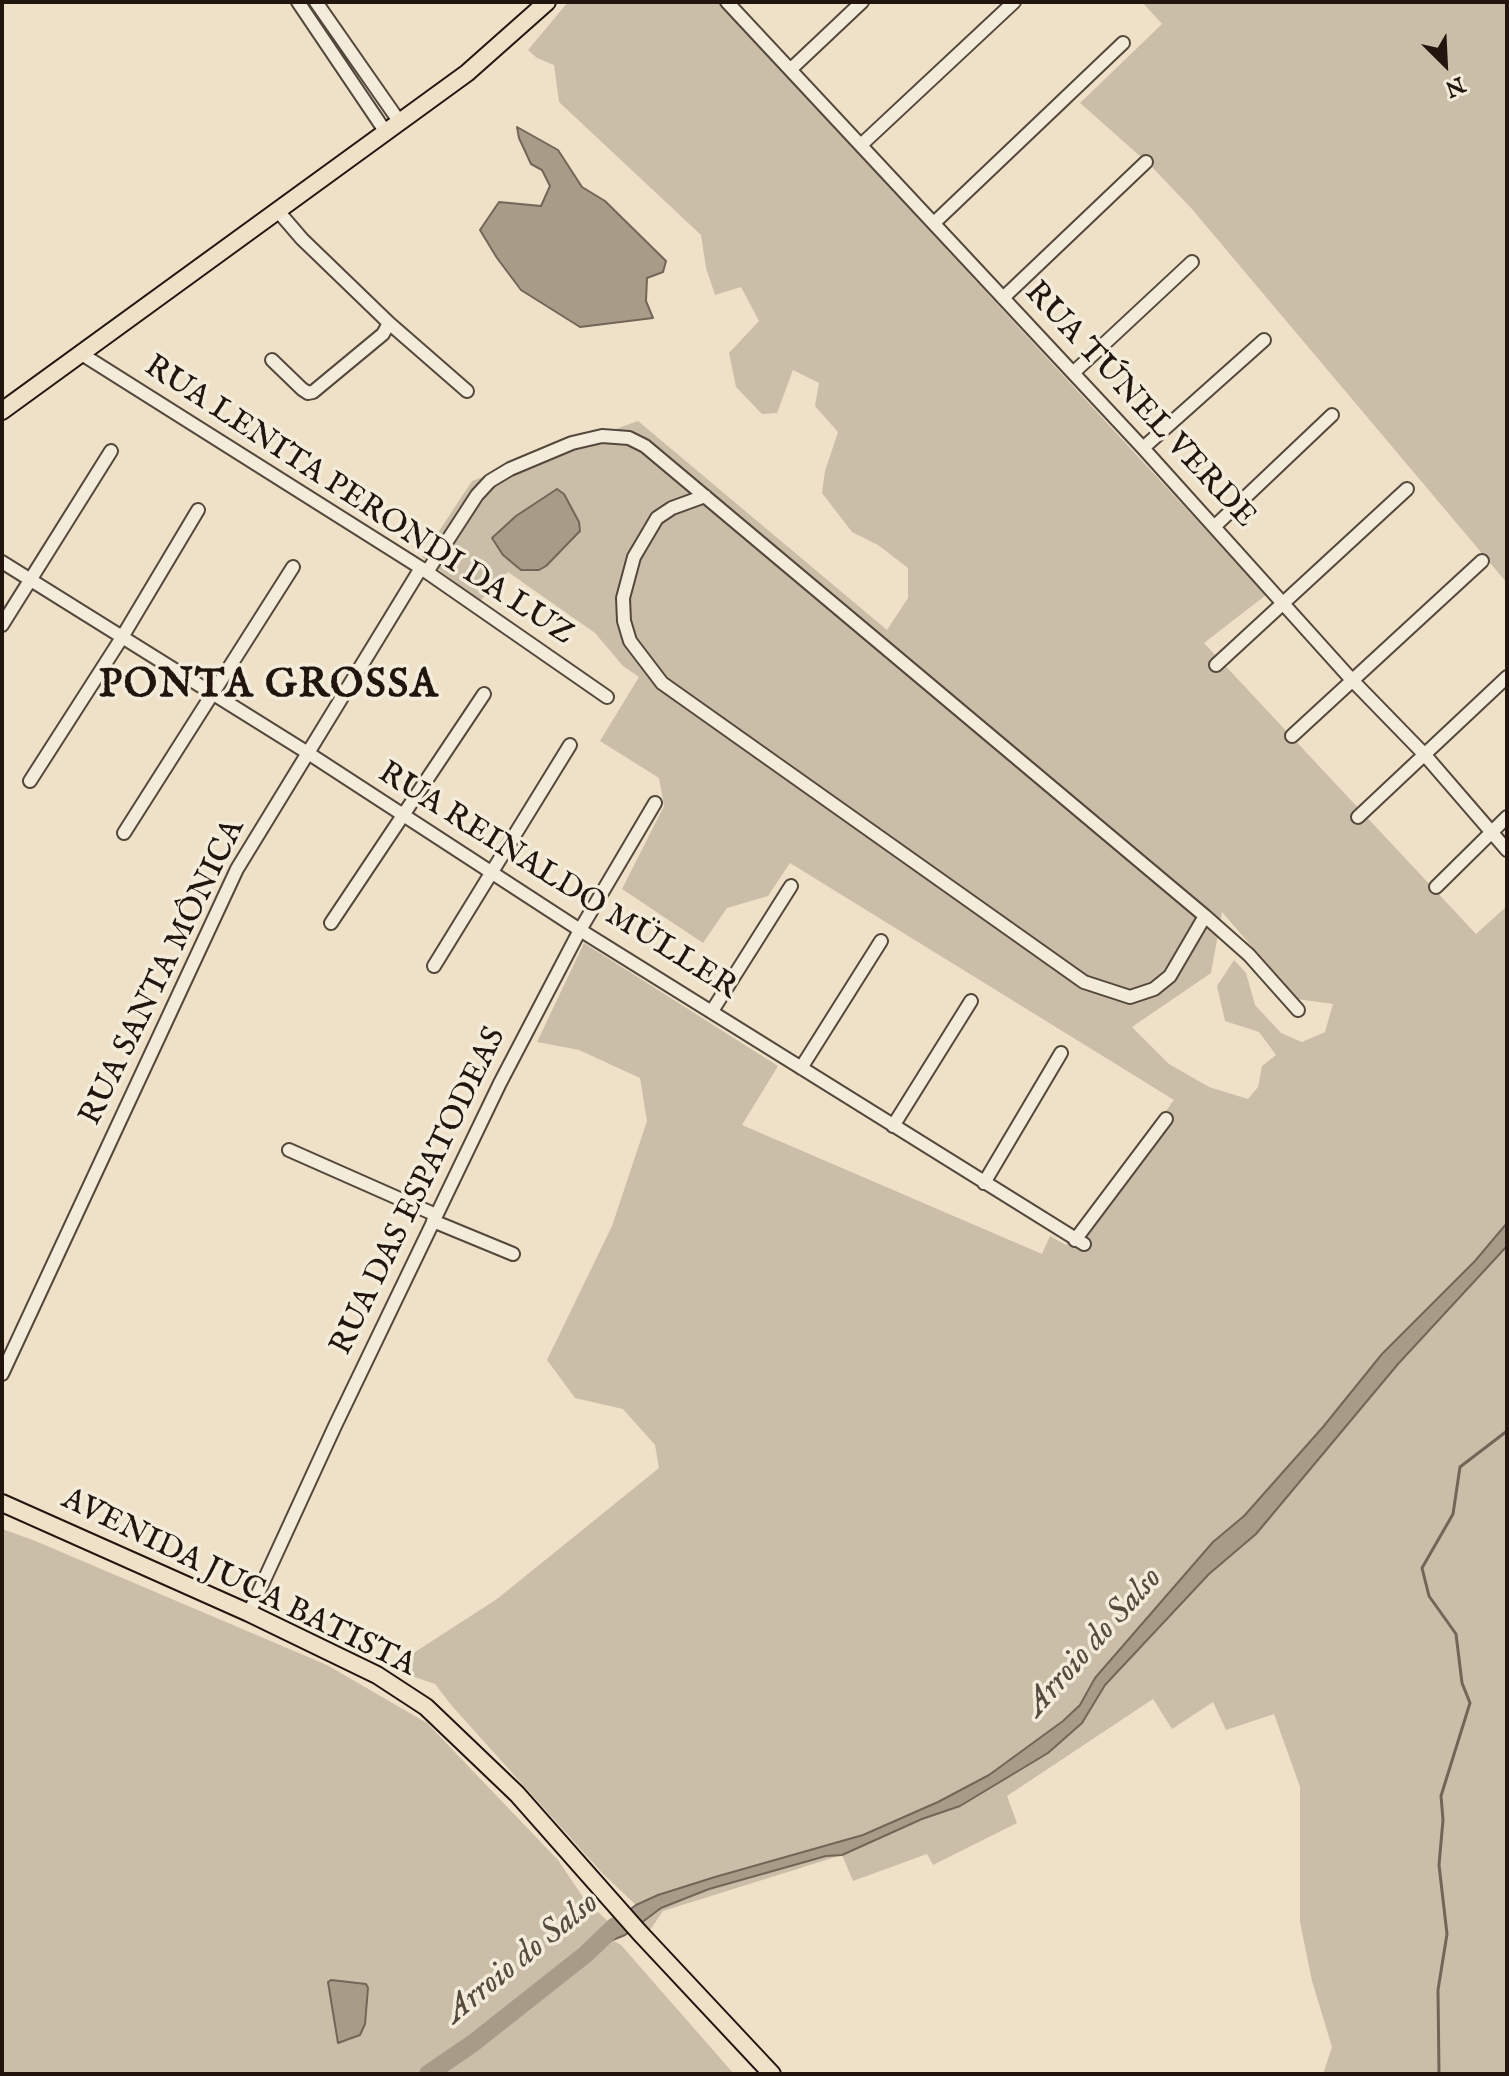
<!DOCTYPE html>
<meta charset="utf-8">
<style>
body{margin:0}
#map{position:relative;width:1509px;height:2076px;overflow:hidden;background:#eee1c8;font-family:"IM FELL English",serif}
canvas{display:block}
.frame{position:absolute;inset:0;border:4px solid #21150e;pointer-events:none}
.north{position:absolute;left:1405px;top:24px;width:80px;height:80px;-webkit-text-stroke:6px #f4ecdb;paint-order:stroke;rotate:156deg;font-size:22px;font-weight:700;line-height:32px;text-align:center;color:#21150e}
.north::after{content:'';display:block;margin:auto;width:28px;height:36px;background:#21150e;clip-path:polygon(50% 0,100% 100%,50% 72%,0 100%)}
</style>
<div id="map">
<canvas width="1509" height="2076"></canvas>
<div class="frame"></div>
<div class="north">N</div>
</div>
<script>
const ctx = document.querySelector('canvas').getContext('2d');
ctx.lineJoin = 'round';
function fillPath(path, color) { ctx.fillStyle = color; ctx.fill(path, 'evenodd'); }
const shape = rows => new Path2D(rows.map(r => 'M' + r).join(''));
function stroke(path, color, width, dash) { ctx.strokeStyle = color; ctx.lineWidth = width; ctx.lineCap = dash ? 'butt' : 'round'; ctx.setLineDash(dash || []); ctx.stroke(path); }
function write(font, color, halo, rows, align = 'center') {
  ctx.font = font + ' "IM FELL English",serif'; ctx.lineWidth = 7; ctx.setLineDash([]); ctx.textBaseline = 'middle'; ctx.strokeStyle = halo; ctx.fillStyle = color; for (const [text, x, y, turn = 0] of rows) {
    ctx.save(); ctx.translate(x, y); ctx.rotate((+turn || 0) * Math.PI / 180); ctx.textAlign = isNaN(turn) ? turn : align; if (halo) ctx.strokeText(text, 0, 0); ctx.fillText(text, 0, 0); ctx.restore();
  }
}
const green = shape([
 [568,2,718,2,1266,595,1204,643,1476,934,1507,906,1507,1223,1475,1261,1382,1354,1323,1427,1244,1516,1213,1542,1095,1678,1080,1705,1033,1746,989,1775,938,1802,863,1835,715,1877,658,1895,636,1905,603,1874,452,1706,435,1684,403,1673,415,1652,497,1599,659,1468,655,1445,623,1409,575,1398,547,1360,612,1226,647,1121,640,1078,579,1050,537,1042,584,943,778,1066,742,1125,1042,1254,1050,1236,1066,1245,1174,1100,790,863,768,896,727,908,703,943,622,889,664,806,659,778,600,741,639,677,623,666,595,633,508,572,480,601,422,557,472,481,638,421,887,630,908,598,908,568,878,545,852,532,822,493,825,471,838,432,815,406,819,383,793,370,777,413,762,414,736,387,729,353,759,321,741,287,715,295,706,268,701,235,559,102,554,65,537,58,528,50],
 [1222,912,1297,999,1333,1004,1325,1032,1302,1042,1281,1033,1255,1005,1246,973,1234,960,1217,986,1225,1021,1259,1032,1276,1055,1262,1066,1258,1087,1248,1099,1209,1087,1169,1064,1132,1027,1211,973],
 [1142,2,1507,2,1507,583,1191,208,1150,165,1080,103,1162,24],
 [1507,1246,1507,2074,1323,2074,1332,2047,1312,1981,1300,1922,1300,1787,1274,1714,1226,1730,1213,1702,1172,1729,1153,1699,1007,1796,1017,1823,933,1865,927,1854,853,1881,842,1855,663,1911,650,1930,642,1923,661,1908,709,1889,826,1856,842,1855,922,1819,960,1806,1082,1723,1105,1685,1209,1574,1256,1534,1398,1364],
 [2,1529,33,1540,327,1665,427,1723,558,1860,585,1900,611,1924,597,1935,598,1946,614,1941,621,1945,734,2074,2,2074],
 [329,1982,365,2024,361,2035,338,2042]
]);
const water = shape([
 [517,127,558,150,582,187,605,201,666,261,663,272,647,278,646,301,653,318,580,327,521,290,497,258,480,230,499,202,541,206,550,186,542,170,531,164,519,138,517,127],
 [557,489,564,494,579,522,580,531,546,566,539,570,521,570,503,555,492,538,516,516,557,489],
 [1507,1223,1507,1246,1398,1364,1256,1534,1209,1574,1105,1685,1082,1723,1048,1753,960,1806,922,1819,842,1855,826,1856,709,1889,661,1908,625,1935,598,1946,597,1935,636,1905,658,1895,715,1877,863,1835,938,1802,989,1775,1063,1721,1080,1705,1095,1678,1213,1542,1244,1516,1323,1427,1382,1354,1475,1261,1507,1223],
 [331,1980,366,1984,368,1988,365,2024,360,2035,338,2043,328,1982,331,1980]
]);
const stream = shape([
 [1439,2074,1438,1990,1447,1934,1439,1865,1443,1820,1441,1796,1470,1703,1462,1683,1456,1634,1429,1596,1422,1568,1453,1514,1460,1467,1507,1431]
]);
const river = shape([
 [428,2074,472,2044,586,1954,615,1926]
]);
const minor = shape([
 [298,2,385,131],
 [316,2,399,121],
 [727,2,1143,448,1351,679,1424,754,1507,850],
 [791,69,862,2],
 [861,145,1014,2],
 [277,210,302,239,389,323,467,391],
 [934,223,1123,43],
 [1003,298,1146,162],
 [80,353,421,568,607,697],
 [272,360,302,389,308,393,313,392,383,334,389,323],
 [1073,373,1192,262],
 [1143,448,1264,340],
 [705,496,672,508,657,518,634,557,623,598,624,621,630,641,662,683,1084,982,1130,997,1154,989,1170,976,1205,916],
 [1215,526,1332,415],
 [2,562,308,753,580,930,1084,1244],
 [427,572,477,495,490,481,510,469,572,443,602,436,629,438,645,446,1205,916,1249,955,1298,1010],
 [2,625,111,451],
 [1216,665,1407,489],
 [1292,736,1482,561],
 [30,781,121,639,198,510],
 [1358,817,1507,677],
 [124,833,293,567],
 [1436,887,1507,817],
 [331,923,484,694],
 [434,966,570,745],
 [712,1011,791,886],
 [801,1068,881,941],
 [893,1126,971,1001],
 [289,1150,436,1215],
 [984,1183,1061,1053],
 [433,1221,513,1254],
 [1075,1240,1166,1119],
 [2,1374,237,869,421,568],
 [249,1613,335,1426,500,1083,580,930,655,803]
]);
const major = shape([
 [2,411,467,73,547,2],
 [2,1503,249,1613,377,1675,426,1707,517,1794,639,1932,772,2074]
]);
const streetNames = [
 ["RUA TÚNEL VERDE",1139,406,47],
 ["RUA LENITA PERONDI DA LUZ",358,502,33],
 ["RUA REINALDO MÜLLER",557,882,32],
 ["RUA SANTA MÔNICA",164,973,-64],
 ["RUA DAS ESPATODEAS",420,1192,-64],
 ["AVENIDA JUCA BATISTA",238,1584,26]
];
const waterNames = [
 ["Arroio do Salso",1095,1643,-48],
 ["Arroio do Salso",523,1959,-39]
];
const districtNames = [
 ["PONTA GROSSA",269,688]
];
fillPath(green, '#cbbea8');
fillPath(water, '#a89c89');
stroke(water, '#726658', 2);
stroke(stream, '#726658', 3);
stroke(river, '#a89c89', 18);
stroke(minor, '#54483c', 16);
stroke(major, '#21150e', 20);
stroke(minor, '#f4ecdb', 12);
stroke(major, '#eee1c8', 16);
write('32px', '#21150e', '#f4ecdb', streetNames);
write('italic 34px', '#574b3f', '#f4ecdb', waterNames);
ctx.letterSpacing = '2px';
write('bold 40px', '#21150e', '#f4ecdb', districtNames);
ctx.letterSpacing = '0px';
</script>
